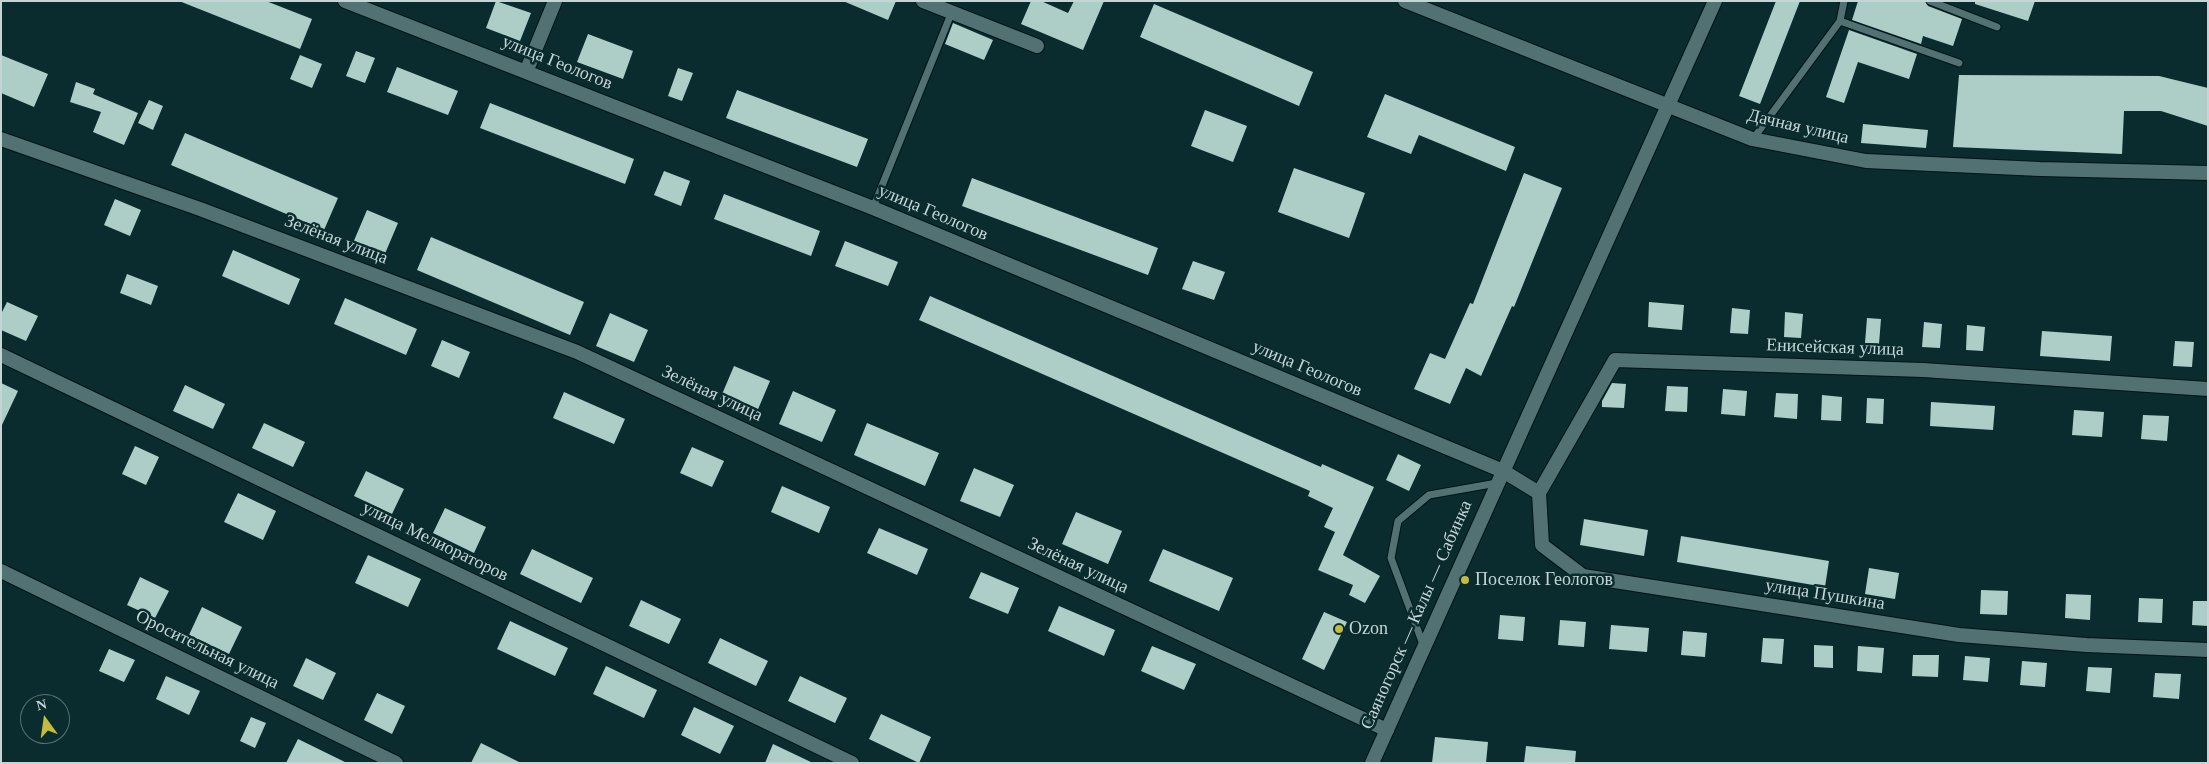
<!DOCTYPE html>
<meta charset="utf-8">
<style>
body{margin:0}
#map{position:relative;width:2209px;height:764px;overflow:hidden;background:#0b2c2e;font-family:Georgia,serif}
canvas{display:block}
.frame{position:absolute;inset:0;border:2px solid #c4d5d6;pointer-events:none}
.north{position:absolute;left:20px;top:694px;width:50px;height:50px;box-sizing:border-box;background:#0b2c2e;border:1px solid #557071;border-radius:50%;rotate:346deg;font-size:14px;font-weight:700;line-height:20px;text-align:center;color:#c4d5d6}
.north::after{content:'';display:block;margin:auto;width:18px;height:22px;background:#c4bc3e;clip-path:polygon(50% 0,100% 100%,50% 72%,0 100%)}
</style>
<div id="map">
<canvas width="2209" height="764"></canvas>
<div class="frame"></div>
<div class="north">N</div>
</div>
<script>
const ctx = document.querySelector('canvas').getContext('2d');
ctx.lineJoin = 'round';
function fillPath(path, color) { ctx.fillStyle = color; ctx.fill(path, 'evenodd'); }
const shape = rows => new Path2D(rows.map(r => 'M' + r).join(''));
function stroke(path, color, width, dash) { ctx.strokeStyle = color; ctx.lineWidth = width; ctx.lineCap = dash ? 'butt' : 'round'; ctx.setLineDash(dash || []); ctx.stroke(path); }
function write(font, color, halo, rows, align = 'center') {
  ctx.font = font + ' Georgia,serif'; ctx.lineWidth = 5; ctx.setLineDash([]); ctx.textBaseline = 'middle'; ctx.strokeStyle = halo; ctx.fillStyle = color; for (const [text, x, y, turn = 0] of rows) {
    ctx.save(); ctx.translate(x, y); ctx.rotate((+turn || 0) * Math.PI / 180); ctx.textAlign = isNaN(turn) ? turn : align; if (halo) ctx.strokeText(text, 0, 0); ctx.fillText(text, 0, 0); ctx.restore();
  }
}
const building = shape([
 [179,1,266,1,312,19,300,49],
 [496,1,531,13,520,41,486,28],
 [843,1,896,1,888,20],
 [1031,1,1041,1,1068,13,1074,1,1104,1,1083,50,1021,24],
 [1776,1,1800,1,1760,104,1739,96],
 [1858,1,1925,1,1928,6,1962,19,1953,46,1923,36,1921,44,1852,20],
 [1975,1,2035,1,2028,21,1975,4],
 [1154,4,1313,72,1299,106,1140,37],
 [953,23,993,40,984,60,945,44],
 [1849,30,1917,54,1909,79,1858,62,1844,103,1826,97],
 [588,34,633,51,623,79,577,62],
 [356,51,375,58,365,83,346,76],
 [1,55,48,74,34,107,1,93],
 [300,55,322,64,312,88,290,79],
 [397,67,458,91,448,115,387,92],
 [678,68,693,73,682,101,668,96],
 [1959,75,2159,76,2208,88,2208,126,2161,111,2124,111,2122,154,1953,147],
 [76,82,95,89,93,94,138,113,124,145,93,132,101,112,70,102],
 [737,90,868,139,857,167,726,118],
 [1385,94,1515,147,1506,171,1419,135,1411,154,1367,137],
 [149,100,163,106,153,130,138,123],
 [490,103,634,159,625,184,480,128],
 [1205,110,1247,126,1233,162,1191,146],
 [1863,124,1928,130,1926,148,1861,143],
 [185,133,338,198,324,230,171,165],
 [1294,168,1365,193,1349,238,1278,212],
 [664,171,690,181,681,206,654,195],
 [1524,173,1562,188,1514,307,1512,306,1481,376,1466,368,1450,404,1414,389,1430,353,1445,359,1470,303,1473,304],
 [972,178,1158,248,1148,275,962,206],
 [724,194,820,231,811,256,714,219],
 [115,199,141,210,130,236,104,225],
 [367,210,398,223,384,256,353,243],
 [431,237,584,302,570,335,417,270],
 [845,241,898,262,888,286,835,266],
 [233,250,300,279,289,305,222,276],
 [1193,261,1225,272,1214,300,1182,289],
 [127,274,158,286,151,305,120,293],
 [930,296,1321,467,1322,464,1374,487,1343,555,1380,576,1365,603,1349,595,1353,585,1318,570,1335,532,1324,527,1333,508,1308,496,1310,491,919,320],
 [345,298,417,329,406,355,334,324],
 [7,302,38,316,26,341,1,330,1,314],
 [1649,302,1684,305,1682,330,1648,327],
 [1732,308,1750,310,1748,334,1730,333],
 [1785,312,1803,314,1801,338,1784,337],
 [610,313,648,330,634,362,596,346],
 [1867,318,1881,319,1879,344,1865,343],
 [1924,322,1942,324,1940,348,1922,347],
 [1967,325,1985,327,1983,351,1966,350],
 [2042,331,2112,336,2110,361,2040,356],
 [442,340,470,352,459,378,431,366],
 [2175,341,2194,342,2192,367,2173,366],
 [734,366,770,381,756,414,720,399],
 [1,383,18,391,1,427],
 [1612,383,1626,384,1624,408,1602,407,1602,401],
 [185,385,225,404,213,429,173,411],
 [1667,386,1688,387,1687,412,1665,411],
 [1723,389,1747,391,1745,416,1721,414],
 [793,391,836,410,822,442,779,424],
 [564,392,625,419,614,444,553,418],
 [1776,393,1798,394,1797,419,1774,417],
 [1822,395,1842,397,1841,421,1821,420],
 [1867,398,1884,399,1883,424,1866,423],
 [1931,402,1995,406,1993,430,1930,426],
 [2074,410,2104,412,2102,437,2072,435],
 [2143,415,2169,416,2167,441,2141,439],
 [264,423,305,442,293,467,252,448],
 [867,423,939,453,925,486,854,455],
 [135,446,159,457,146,485,122,474],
 [692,447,724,461,712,487,680,473],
 [1398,454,1421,465,1409,491,1386,480],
 [974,468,1014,485,1000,517,960,501],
 [366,471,404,489,392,514,354,496],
 [782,486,830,507,819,533,771,512],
 [238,493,276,511,263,540,224,522],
 [445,508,486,527,474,553,433,533],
 [1076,512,1122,531,1108,564,1062,544],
 [1584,519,1648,530,1644,556,1580,545],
 [879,528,928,549,917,575,867,553],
 [1681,536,1829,561,1825,587,1677,562],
 [532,549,593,578,581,603,520,574],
 [1163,549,1233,578,1219,611,1149,581],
 [368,555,421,579,408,607,355,583],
 [1869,568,1899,573,1895,599,1865,594],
 [981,572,1019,588,1008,614,969,598],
 [140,577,169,591,155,618,127,605],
 [1981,590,2008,591,2007,615,1980,614],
 [2066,594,2091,595,2090,620,2065,618],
 [2139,598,2163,599,2162,623,2138,622],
 [641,600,681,619,669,644,629,626],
 [2193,601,2208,601,2208,626,2192,625],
 [1059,606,1115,630,1104,656,1048,631],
 [202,607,242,627,229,654,189,635],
 [1324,612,1347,622,1324,670,1302,659],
 [1500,615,1525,617,1523,641,1498,639],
 [1560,620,1586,622,1584,647,1558,645],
 [510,621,568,648,555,676,497,649],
 [1611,625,1649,628,1647,652,1609,649],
 [1683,631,1707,633,1705,657,1681,655],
 [720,638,768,661,756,686,708,663],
 [1763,638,1784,639,1782,664,1761,662],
 [1814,645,1833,646,1833,668,1814,667],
 [1152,646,1196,664,1184,690,1141,671],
 [1858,646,1884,648,1882,673,1857,671],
 [109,649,135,660,124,682,99,671],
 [1913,655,1939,655,1938,677,1912,676],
 [1965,656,1990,658,1988,682,1963,680],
 [306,658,336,673,323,700,293,686],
 [2022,661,2047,663,2045,687,2020,685],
 [606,666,657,690,644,718,593,694],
 [2088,667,2112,668,2110,693,2086,691],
 [2155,673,2181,674,2179,699,2153,697],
 [166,676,200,691,189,715,156,699],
 [800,676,847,698,835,723,788,701],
 [377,693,405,706,392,734,364,720],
 [694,707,734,726,720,754,681,735],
 [881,714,931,737,919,763,869,739],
 [251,717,266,723,255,748,240,741],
 [1435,737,1488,742,1486,763,1432,763],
 [298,739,347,763,286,763],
 [481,743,521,763,471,763],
 [773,744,813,763,765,763],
 [1526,746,1576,751,1575,763,1524,763]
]);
const service = shape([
 [1930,1,1997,27],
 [1840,21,1844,1],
 [1753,139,1840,21,1959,63],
 [873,208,951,14],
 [1424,647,1391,558,1398,521,1429,495,1497,483]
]);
const minor = shape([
 [345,1,873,208,1503,471,1539,493,1542,545,1583,576,1959,635,2086,645,2208,650],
 [923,1,1037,46],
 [1405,1,1752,139,1866,161,2040,169,2208,173],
 [526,72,555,1],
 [1,139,200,209,577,352,1387,730],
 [1,355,852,763],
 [1539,493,1615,360,1923,370,2208,389],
 [1,571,396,763]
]);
const tertiary = shape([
 [1372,763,1715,1]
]);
const markers = [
 [1465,580,5,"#c4bc3e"],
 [1339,629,5,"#c4bc3e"]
];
const streetNames = [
 ["улица Геологов",557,63,22],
 ["Дачная улица",1798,127,13],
 ["улица Геологов",933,213,23],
 ["Зелёная улица",336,240,21],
 ["Енисейская улица",1835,348,2],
 ["улица Геологов",1307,369,23],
 ["Зелёная улица",712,394,25],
 ["улица Мелиораторов",435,542,26],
 ["Зелёная улица",1078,566,25],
 ["улица Пушкина",1825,595,9],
 ["Саяногорск — Калы — Сабинка",1417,615,-66],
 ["Оросительная улица",207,650,26]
];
const poiNames = [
 ["Поселок Геологов",1475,580],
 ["Ozon",1349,629]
];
fillPath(building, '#accec7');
stroke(service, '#001315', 9);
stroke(minor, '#001315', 16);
stroke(tertiary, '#001315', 16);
stroke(service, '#517173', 7);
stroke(minor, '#517173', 14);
stroke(tertiary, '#517173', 14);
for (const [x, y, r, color] of markers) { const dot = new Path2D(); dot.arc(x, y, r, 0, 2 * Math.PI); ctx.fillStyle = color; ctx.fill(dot); stroke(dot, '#0b2c2e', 2); }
write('18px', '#c4d5d6', '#0b2c2e', streetNames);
write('18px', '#c4d5d6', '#0b2c2e', poiNames, 'left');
</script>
